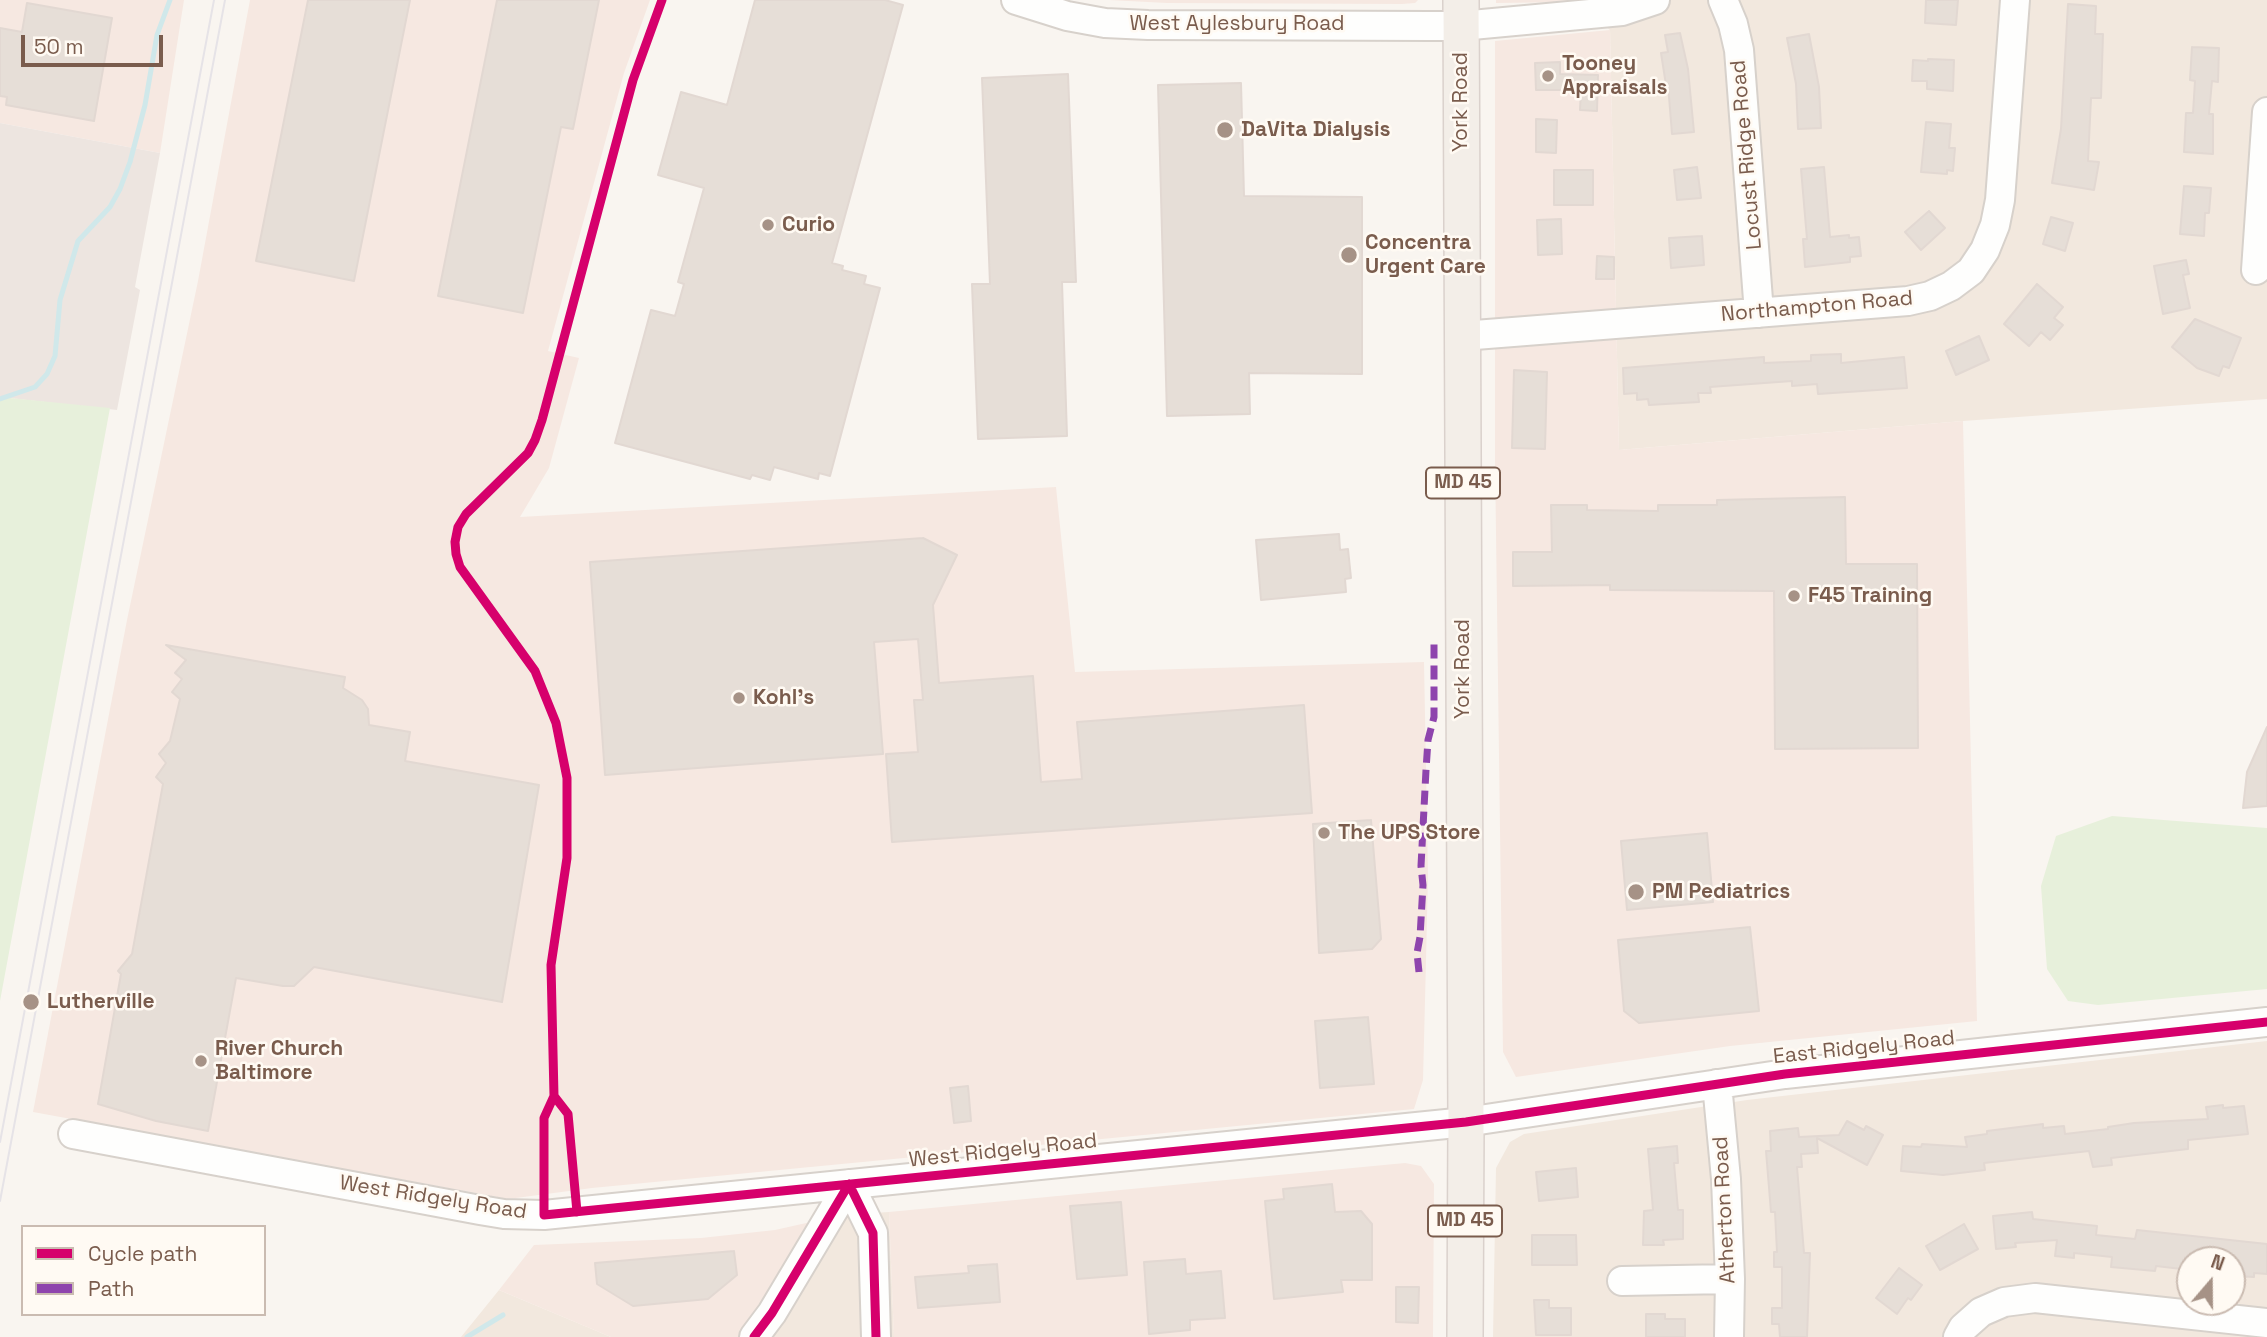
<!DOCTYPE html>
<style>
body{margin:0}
#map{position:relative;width:2267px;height:1337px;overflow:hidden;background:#f9f5f0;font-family:"Space Grotesk",sans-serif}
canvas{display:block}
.legend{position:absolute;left:21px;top:1225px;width:245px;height:91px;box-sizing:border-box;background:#fffaf3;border:2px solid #cabbb1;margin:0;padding:9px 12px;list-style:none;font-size:21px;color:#7a5c4d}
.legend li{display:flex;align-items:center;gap:14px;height:35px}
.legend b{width:35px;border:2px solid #cabbb1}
.north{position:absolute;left:2176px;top:1246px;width:70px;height:70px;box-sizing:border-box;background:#fffaf3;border:2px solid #cabbb1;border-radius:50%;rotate:20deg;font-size:19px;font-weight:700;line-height:28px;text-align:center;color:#7a5c4d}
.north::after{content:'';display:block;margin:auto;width:24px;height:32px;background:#a69286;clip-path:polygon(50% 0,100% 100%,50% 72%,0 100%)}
.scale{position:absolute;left:21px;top:35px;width:142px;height:32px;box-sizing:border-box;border:4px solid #7a5c4d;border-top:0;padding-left:9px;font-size:21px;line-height:24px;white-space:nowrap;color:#7a5c4d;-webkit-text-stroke:5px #fffaf3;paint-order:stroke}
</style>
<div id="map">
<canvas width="2267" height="1337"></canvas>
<ul class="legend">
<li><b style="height:9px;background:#d6006c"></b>Cycle path</li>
<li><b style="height:9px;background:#8e44ad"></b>Path</li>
</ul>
<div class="north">N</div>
<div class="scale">50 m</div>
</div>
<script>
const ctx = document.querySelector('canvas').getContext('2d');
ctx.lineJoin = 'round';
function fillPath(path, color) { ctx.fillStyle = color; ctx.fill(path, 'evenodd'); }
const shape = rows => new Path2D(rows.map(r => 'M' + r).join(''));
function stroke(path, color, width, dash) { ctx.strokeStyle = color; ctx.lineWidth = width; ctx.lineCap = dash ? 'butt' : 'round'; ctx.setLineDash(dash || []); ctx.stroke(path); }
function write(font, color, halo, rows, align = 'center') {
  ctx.font = font + ' "Space Grotesk",sans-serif'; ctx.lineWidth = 5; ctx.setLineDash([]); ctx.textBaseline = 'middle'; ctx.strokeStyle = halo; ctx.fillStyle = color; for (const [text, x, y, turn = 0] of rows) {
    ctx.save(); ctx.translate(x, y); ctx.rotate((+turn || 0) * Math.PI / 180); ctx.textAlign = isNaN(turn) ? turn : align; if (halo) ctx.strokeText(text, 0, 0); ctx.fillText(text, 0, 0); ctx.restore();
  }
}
const residential = shape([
 [1572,0,2267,0,2267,399,1963,421,1619,450,1610,30],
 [2267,1041,2267,1337,1493,1337,1496,1168,1510,1142,1524,1134,1747,1100],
 [2190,1260,2232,1260,2232,1302,2190,1302],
 [889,1212,894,1337,748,1337,842,1215],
 [499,1290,611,1337,461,1337]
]);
const commercial = shape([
 [0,0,184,0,160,153,0,123],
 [250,0,650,0,624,73,548,351,579,358,549,468,520,517,1056,487,1075,672,1424,662,1428,875,1426,961,1423,1080,1414,1109,592,1188,508,1199,33,1112,127,620,198,281],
 [1109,0,1418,0,1415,3,1402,4,1167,3],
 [1496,0,1572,0,1572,2,1496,3],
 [1610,30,1619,450,1963,421,1977,1021,1730,1046,1516,1077,1503,1052,1495,459,1495,41],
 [1405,1163,1421,1166,1434,1184,1433,1337,894,1337,889,1212],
 [842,1215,747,1337,611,1337,499,1290,534,1245,701,1238,775,1230]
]);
const industrial = shape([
 [0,123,160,153,135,287,140,290,117,410,0,397]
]);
const green = shape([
 [0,397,110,408,0,1001],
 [2112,816,2267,828,2267,989,2098,1005,2068,1001,2047,969,2041,886,2056,836]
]);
const stream = shape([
 [0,399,35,387,47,374,55,356,60,300,78,241,110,207,120,189,130,162,145,105,157,35,170,0],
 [467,1337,503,1315]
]);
const building = shape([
 [308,0,410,0,354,281,256,261,308,0],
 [497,0,599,0,573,129,561,127,523,313,438,296,497,0],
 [755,0,885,0,903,5,832,263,843,266,842,270,866,276,864,284,880,288,830,476,819,473,818,479,774,467,770,480,752,475,750,479,615,443,651,310,675,316,684,284,678,282,704,188,658,175,681,92,727,105,755,0],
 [1926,0,1958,0,1956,25,1925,23,1926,0],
 [27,3,112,18,94,121,6,105,7,97,0,96,0,28,22,32,27,3],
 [2068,4,2096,6,2095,34,2103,34,2101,98,2091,98,2088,161,2099,162,2094,190,2052,183,2061,129,2068,4],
 [1680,33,1688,69,1694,132,1672,134,1668,84,1666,85,1661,53,1668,52,1665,35,1680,33],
 [1809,34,1819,87,1821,128,1798,129,1796,84,1787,38,1809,34],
 [2192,47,2219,48,2218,82,2212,81,2209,114,2213,114,2213,154,2184,152,2186,113,2193,113,2195,81,2190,80,2192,47],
 [1928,59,1954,60,1953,91,1927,89,1927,81,1912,81,1913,60,1928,61,1928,59],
 [1560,62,1560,74,1598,75,1597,111,1580,110,1581,90,1536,90,1535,63,1560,62],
 [1068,74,1076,282,1062,282,1067,436,978,439,972,284,990,284,982,78,1068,74],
 [1241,83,1244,196,1362,197,1362,374,1249,373,1250,414,1167,416,1158,85,1241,83],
 [1536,119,1557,120,1556,153,1536,152,1536,119],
 [1926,122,1951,124,1949,148,1955,148,1953,171,1947,170,1947,174,1921,172,1926,122],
 [1697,167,1701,198,1677,200,1674,170,1697,167],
 [1824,167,1830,237,1849,235,1849,238,1859,237,1861,256,1850,257,1850,262,1805,267,1803,239,1807,239,1801,169,1824,167],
 [1554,170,1593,170,1593,205,1554,205,1554,170],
 [2184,186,2211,188,2209,213,2205,213,2204,236,2180,234,2184,186],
 [1929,211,1945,228,1921,250,1905,232,1929,211],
 [2051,217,2073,223,2065,251,2043,244,2051,217],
 [1561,219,1562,254,1538,255,1537,220,1561,219],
 [1702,236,1704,265,1671,268,1669,238,1702,236],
 [1597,256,1614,257,1614,279,1596,279,1597,256],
 [2186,260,2189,274,2183,275,2190,308,2163,314,2154,266,2186,260],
 [2037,284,2063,307,2054,318,2063,325,2050,340,2041,332,2029,346,2004,324,2037,284],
 [2195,319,2241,338,2229,368,2223,366,2219,376,2197,368,2172,347,2195,319],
 [1979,336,1989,360,1956,375,1946,351,1979,336],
 [1841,354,1841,363,1904,357,1907,388,1818,394,1817,384,1792,386,1792,381,1710,387,1711,393,1698,393,1699,402,1649,405,1648,399,1637,400,1637,393,1624,394,1623,368,1764,357,1764,363,1811,361,1811,355,1841,354],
 [1514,370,1547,372,1545,449,1512,448,1514,370],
 [1845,497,1846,564,1917,564,1918,748,1775,749,1774,591,1610,590,1610,585,1513,586,1513,552,1552,552,1551,505,1587,505,1587,510,1658,511,1658,505,1717,505,1717,500,1845,497],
 [1339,534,1340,550,1348,549,1351,578,1345,579,1346,592,1261,600,1256,540,1339,534],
 [923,538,957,555,933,605,939,683,1033,676,1041,782,1082,779,1077,722,1304,705,1312,813,892,842,886,754,918,752,914,700,923,700,918,639,874,642,883,754,605,775,590,562,923,538],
 [166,645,345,677,343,688,362,700,368,709,369,725,410,732,405,761,539,785,502,1002,314,967,294,986,283,986,236,978,208,1131,156,1121,98,1104,121,974,118,971,132,954,163,784,156,777,166,763,159,754,170,741,180,699,172,692,182,679,175,673,186,660,166,645],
 [2267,727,2267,806,2243,808,2247,772,2267,727],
 [1371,820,1381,939,1372,949,1319,953,1313,824,1371,820],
 [1707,833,1713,902,1627,910,1621,841,1707,833],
 [1750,927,1759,1011,1639,1023,1624,1011,1618,940,1750,927],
 [1368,1017,1374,1084,1320,1088,1315,1021,1368,1017],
 [968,1086,971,1121,954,1123,950,1088,968,1086],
 [2223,1105,2223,1108,2244,1106,2248,1134,2188,1140,2188,1149,2111,1158,2112,1165,2093,1167,2089,1151,1984,1163,1985,1170,1943,1175,1901,1171,1903,1146,1921,1147,1922,1144,1967,1147,1965,1137,1987,1134,1987,1131,2043,1124,2043,1128,2064,1126,2065,1134,2108,1129,2108,1127,2134,1123,2208,1119,2206,1107,2223,1105],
 [1847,1121,1864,1130,1866,1126,1883,1135,1867,1165,1817,1138,1818,1153,1801,1154,1802,1167,1797,1167,1804,1253,1810,1253,1807,1337,1780,1337,1779,1324,1772,1324,1772,1308,1782,1308,1782,1267,1774,1267,1774,1252,1777,1252,1775,1212,1771,1212,1766,1151,1771,1151,1770,1131,1798,1128,1799,1137,1839,1135,1847,1121],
 [1677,1146,1678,1163,1674,1163,1678,1210,1683,1210,1683,1239,1663,1240,1664,1245,1643,1245,1644,1211,1653,1210,1648,1149,1677,1146],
 [1576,1168,1578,1197,1539,1201,1536,1172,1576,1168],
 [1332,1184,1335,1212,1361,1211,1372,1224,1372,1280,1341,1280,1343,1292,1274,1299,1265,1201,1284,1199,1283,1189,1332,1184],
 [1121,1202,1127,1275,1077,1279,1070,1206,1121,1202],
 [2032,1212,2033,1219,2097,1226,2096,1235,2135,1239,2137,1230,2267,1244,2267,1274,2254,1273,2254,1277,2235,1276,2237,1260,2190,1260,2190,1270,2156,1266,2155,1271,2111,1267,2112,1257,2074,1253,2074,1258,2055,1256,2057,1240,2015,1243,2016,1247,1996,1249,1993,1216,2032,1212],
 [1964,1224,1978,1249,1940,1270,1926,1246,1964,1224],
 [1532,1235,1576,1235,1577,1265,1532,1265,1532,1235],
 [734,1251,737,1275,708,1299,633,1306,597,1284,595,1263,734,1251],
 [1185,1259,1186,1274,1221,1271,1225,1318,1190,1320,1190,1330,1149,1334,1144,1262,1185,1259],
 [997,1264,1000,1302,918,1308,915,1277,969,1273,968,1266,997,1264],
 [1899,1268,1922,1285,1911,1300,1908,1298,1897,1314,1876,1298,1899,1268],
 [1396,1287,1419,1287,1418,1323,1396,1322,1396,1287],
 [1534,1300,1549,1300,1549,1308,1571,1308,1571,1335,1536,1335,1534,1300],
 [1646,1314,1665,1314,1665,1319,1685,1319,1685,1337,1646,1337,1646,1314]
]);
const minor = shape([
 [1016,0,1067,16,1105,23,1148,25,1430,26,1461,26,1622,11,1655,0],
 [1723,0,1733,24,1739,50,1759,313],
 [2256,270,2267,112],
 [1462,336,1908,301,1930,296,1951,286,1971,271,1985,250,1995,225,2000,200,2015,0],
 [1717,1084,1726,1179,1730,1279,1729,1337],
 [73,1134,480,1210,504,1214,544,1215,1466,1122,1785,1074,2267,1022],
 [849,1184,873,1233,876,1337],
 [1622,1281,1730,1279],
 [754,1337,772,1313,849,1184],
 [1958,1337,1963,1328,1981,1312,2004,1302,2035,1298,2267,1323]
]);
const major = shape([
 [1461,0,1466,1122,1465,1337]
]);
const tram = shape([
 [0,1142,214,0],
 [0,1201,225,0]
]);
const quiet = shape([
 [1419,972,1417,953,1420,937,1423,885,1421,866,1426,770,1428,740,1434,717,1434,639]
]);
const cycleway = shape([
 [662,0,633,80,542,420,535,440,528,453,466,514,458,527,455,542,456,554,460,567,535,671,556,723,567,778,567,858,551,965,554,1096,544,1118,544,1215,1466,1122,1785,1074,2267,1022],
 [554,1096,568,1114,577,1212],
 [849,1184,873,1233,876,1337],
 [754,1337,772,1313,849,1184]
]);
const markers = [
 [1548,76,7,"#a69286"],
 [1225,130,9,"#a69286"],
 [768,225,7,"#a69286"],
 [1349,255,9,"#a69286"],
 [1794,596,7,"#a69286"],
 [739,698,7,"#a69286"],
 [1324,833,7,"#a69286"],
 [1636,892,9,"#a69286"],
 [31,1002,9,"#a69286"],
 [201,1061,7,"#a69286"]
];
const shields = [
 [1463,483,74],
 [1465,1221,74]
];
const shieldNames = [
 ["MD 45",1463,483],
 ["MD 45",1465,1221]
];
const streetNames = [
 ["West Aylesbury Road",1237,24],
 ["York Road",1461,102,-90],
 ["Locust Ridge Road",1747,155,-95],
 ["Northampton Road",1817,307,-5],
 ["York Road",1463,669,-90],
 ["East Ridgely Road",1864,1048,-6],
 ["West Ridgely Road",1003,1151,-6],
 ["West Ridgely Road",433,1198,9],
 ["Atherton Road",1725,1210,-93]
];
const poiNames = [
 ["Tooney",1562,64],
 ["Appraisals",1562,88],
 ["DaVita Dialysis",1241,130],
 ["Curio",782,225],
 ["Concentra",1365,243],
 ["Urgent Care",1365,267],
 ["F45 Training",1808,596],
 ["Kohl's",753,698],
 ["The UPS Store",1338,833],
 ["PM Pediatrics",1652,892],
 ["Lutherville",47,1002],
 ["River Church",215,1049],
 ["Baltimore",215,1073]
];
fillPath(residential, '#f2e8de');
fillPath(commercial, '#f6e8e1');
fillPath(industrial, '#ede5e0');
fillPath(green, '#e7f0db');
stroke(stream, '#d0e8ea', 5);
fillPath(building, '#e6ded7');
stroke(building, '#e2d8d2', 2);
stroke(minor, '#d7d1cb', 32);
stroke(major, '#dad1cc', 38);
stroke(minor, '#fefefd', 28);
stroke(major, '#f3eee8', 35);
stroke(tram, '#e6e3e7', 2);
stroke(quiet, '#8e44ad', 7, [14, 7]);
stroke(cycleway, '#d6006c', 9);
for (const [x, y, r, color] of markers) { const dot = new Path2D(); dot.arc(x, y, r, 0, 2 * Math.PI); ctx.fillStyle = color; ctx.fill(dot); stroke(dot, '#fffaf3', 2.5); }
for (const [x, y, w] of shields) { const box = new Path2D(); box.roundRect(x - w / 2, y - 15.5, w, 31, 5); ctx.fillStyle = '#fffaf3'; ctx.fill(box); stroke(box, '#7a5c4d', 2); }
write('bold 19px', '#7a5c4d', null, shieldNames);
write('21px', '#7a5c4d', '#fffaf3', streetNames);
write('bold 21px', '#7a5c4d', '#fffaf3', poiNames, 'left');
</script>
